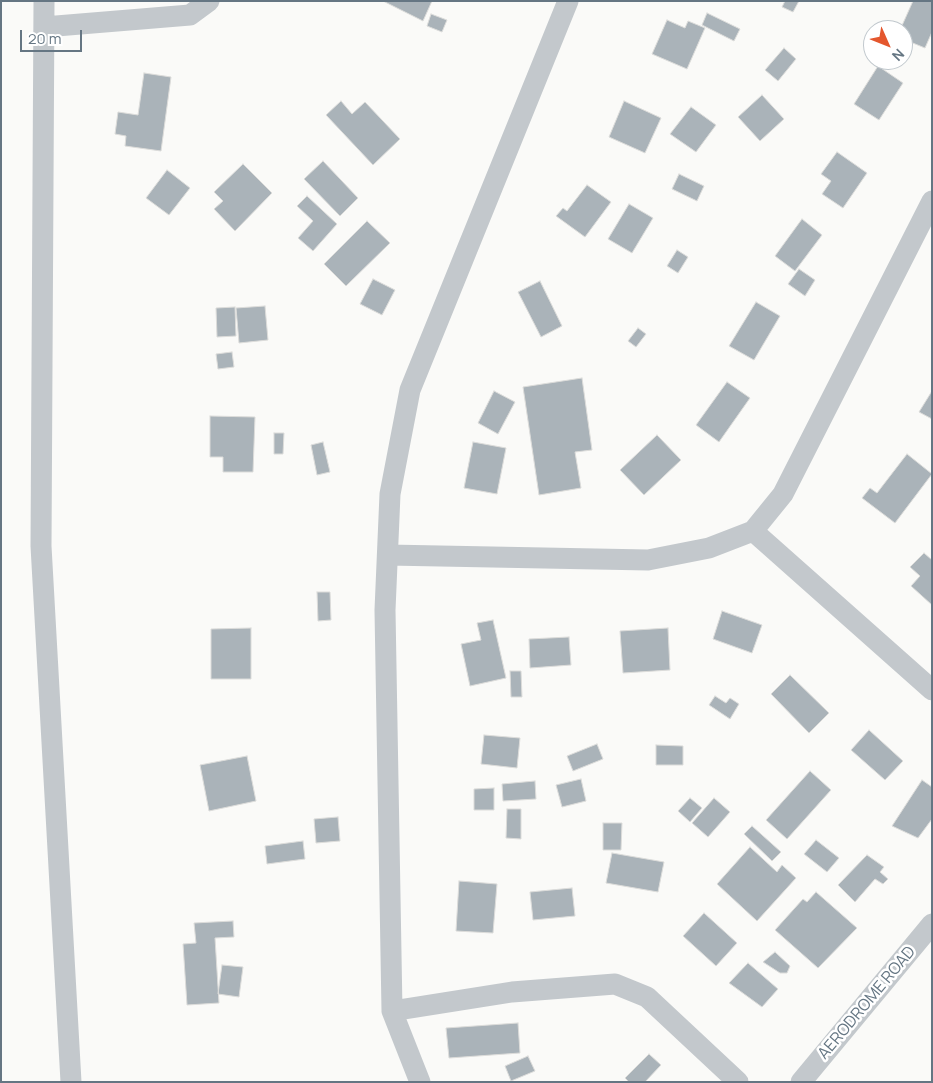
<!DOCTYPE html>
<style>
body{margin:0}
#map{position:relative;width:933px;height:1083px;overflow:hidden;background:#fafaf8;font-family:Manrope,sans-serif}
canvas{display:block}
.frame{position:absolute;inset:0;border:2px solid #657683;pointer-events:none}
.north{position:absolute;left:863px;top:20px;width:50px;height:50px;box-sizing:border-box;background:#fff;border:1px solid #c1c8cd;border-radius:50%;rotate:134deg;font-size:14px;font-weight:700;line-height:20px;text-align:center;color:#657683}
.north::after{content:'';display:block;margin:auto;width:18px;height:22px;background:#e4572e;clip-path:polygon(50% 0,100% 100%,50% 72%,0 100%)}
.scale{position:absolute;left:20px;top:30px;width:62px;height:22px;box-sizing:border-box;border:2px solid #657683;border-top:0;padding-left:6px;font-size:15px;line-height:18px;white-space:nowrap;color:#657683;-webkit-text-stroke:4px #fff;paint-order:stroke}
</style>
<div id="map">
<canvas width="933" height="1083"></canvas>
<div class="frame"></div>
<div class="north">N</div>
<div class="scale">20 m</div>
</div>
<script>
const ctx = document.querySelector('canvas').getContext('2d');
ctx.lineJoin = 'round';
function fillPath(path, color) { ctx.fillStyle = color; ctx.fill(path, 'evenodd'); }
const shape = rows => new Path2D(rows.map(r => 'M' + r).join(''));
function stroke(path, color, width, dash) { ctx.strokeStyle = color; ctx.lineWidth = width; ctx.lineCap = dash ? 'butt' : 'round'; ctx.setLineDash(dash || []); ctx.stroke(path); }
function write(font, color, halo, rows, align = 'center') {
  ctx.font = font + ' Manrope,sans-serif'; ctx.lineWidth = 5; ctx.setLineDash([]); ctx.textBaseline = 'middle'; ctx.strokeStyle = halo; ctx.fillStyle = color; for (const [text, x, y, turn = 0] of rows) {
    ctx.save(); ctx.translate(x, y); ctx.rotate((+turn || 0) * Math.PI / 180); ctx.textAlign = isNaN(turn) ? turn : align; if (halo) ctx.strokeText(text, 0, 0); ctx.fillText(text, 0, 0); ctx.restore();
  }
}
const building = shape([
 [383,1,432,1,423,21,383,1],
 [785,1,799,1,793,12,782,7,785,1],
 [913,1,932,1,932,32,925,48,903,39,903,30,900,30,913,1],
 [707,13,740,29,734,41,702,25,707,13],
 [431,14,447,20,442,32,427,26,431,14],
 [667,20,685,28,688,21,705,28,687,69,652,54,667,20],
 [784,48,796,59,778,81,765,70,784,48],
 [878,66,903,83,879,120,854,104,878,66],
 [144,73,171,77,161,151,125,146,126,136,115,134,118,112,138,115,144,73],
 [762,95,784,119,760,141,738,117,762,95],
 [341,101,352,114,365,102,400,139,373,165,326,115,341,101],
 [624,101,661,118,645,153,609,137,624,101],
 [691,107,716,125,696,152,670,134,691,107],
 [837,152,867,173,843,208,822,194,831,181,821,174,837,152],
 [323,161,358,198,340,216,304,179,323,161],
 [243,164,272,193,235,231,214,209,223,201,214,192,243,164],
 [167,170,190,188,169,215,146,198,167,170],
 [679,174,704,186,697,201,672,189,679,174],
 [587,185,611,202,585,237,556,216,563,208,567,211,587,185],
 [307,196,337,224,313,251,298,238,313,221,297,206,307,196],
 [629,204,653,218,632,253,608,239,629,204],
 [802,219,822,235,795,271,775,256,802,219],
 [367,221,390,243,346,286,324,264,367,221],
 [677,250,688,257,678,273,667,266,677,250],
 [799,269,815,280,805,296,788,284,799,269],
 [373,279,395,290,382,315,360,304,373,279],
 [540,281,562,326,541,337,518,292,540,281],
 [756,302,780,316,754,360,729,346,756,302],
 [265,306,268,340,239,343,236,308,265,306],
 [235,307,236,336,217,337,216,308,235,307],
 [638,328,646,334,636,347,628,341,638,328],
 [232,352,234,367,218,369,216,354,232,352],
 [582,378,592,450,575,452,581,488,539,495,523,387,582,378],
 [727,382,750,398,719,442,696,425,727,382],
 [494,391,515,402,498,434,478,423,494,391],
 [932,391,932,419,919,412,932,391],
 [210,416,255,417,253,472,223,472,223,457,210,457,210,416],
 [274,433,284,433,283,454,274,454,274,433],
 [657,435,681,460,644,495,620,470,657,435],
 [323,442,330,472,317,475,311,445,323,442],
 [473,442,506,448,497,494,464,488,473,442],
 [907,454,932,474,895,523,862,498,870,488,877,493,907,454],
 [924,553,932,560,932,605,911,586,920,576,910,567,924,553],
 [317,592,330,592,331,620,318,621,317,592],
 [722,611,762,625,752,653,713,639,722,611],
 [493,620,506,678,470,686,461,644,481,640,477,623,493,620],
 [251,628,251,679,211,679,211,629,251,628],
 [668,628,670,670,623,673,620,631,668,628],
 [569,637,571,665,530,668,529,639,569,637],
 [510,671,521,671,522,697,511,697,510,671],
 [790,675,829,713,809,733,771,694,790,675],
 [715,696,726,703,730,698,739,704,730,719,709,705,715,696],
 [869,730,903,761,885,780,851,750,869,730],
 [484,735,520,738,517,768,481,764,484,735],
 [597,744,603,759,573,771,567,756,597,744],
 [656,745,683,746,683,765,656,765,656,745],
 [247,756,256,801,209,811,200,765,247,756],
 [810,771,831,790,787,839,766,820,810,771],
 [581,779,586,801,562,807,556,785,581,779],
 [922,780,932,787,932,819,918,838,892,826,922,780],
 [535,781,536,799,503,801,502,784,535,781],
 [494,788,494,810,474,810,474,789,494,788],
 [690,798,702,808,690,822,678,811,690,798],
 [714,798,730,812,708,837,692,823,714,798],
 [507,809,521,809,521,839,506,838,507,809],
 [338,817,340,841,316,843,314,819,338,817],
 [603,823,622,823,621,850,603,850,603,823],
 [752,826,781,852,772,861,744,834,752,826],
 [816,840,839,858,827,872,804,854,816,840],
 [303,841,305,859,267,864,265,846,303,841],
 [750,847,777,872,782,865,796,878,757,921,717,884,750,847],
 [612,853,664,862,658,892,606,883,612,853],
 [867,855,884,867,880,872,888,879,883,884,875,879,855,902,838,885,867,855],
 [459,881,497,884,493,933,456,931,459,881],
 [572,888,575,916,533,920,530,892,572,888],
 [816,892,857,928,818,968,775,930,803,899,807,902,816,892],
 [704,913,737,943,716,966,683,936,704,913],
 [233,921,234,937,215,938,219,1003,187,1005,183,944,196,943,194,923,233,921],
 [775,952,790,966,787,973,780,973,763,962,775,952],
 [748,963,778,989,762,1007,729,983,748,963],
 [222,965,243,967,239,997,218,994,222,965],
 [518,1023,520,1053,449,1058,446,1028,518,1023],
 [649,1054,661,1065,645,1082,629,1082,625,1078,649,1054],
 [528,1056,535,1071,511,1081,505,1066,528,1056]
]);
const minor = shape([
 [44,1,41,546,71,1082],
 [44,27,190,15,209,1],
 [753,531,932,690],
 [388,555,648,560,709,548,753,531,783,494,932,201],
 [392,1011,512,992,615,984,647,997,738,1082],
 [420,1082,392,1011,385,610,390,494,410,390,568,1],
 [801,1082,932,924]
]);
const streetNames = [
 ["AERODROME ROAD",867,1003,-50]
];
fillPath(building, '#aab3b9');
stroke(building, '#dcdcda', 1);
stroke(minor, '#c3c8cc', 21);
write('16px', '#657683', '#fff', streetNames);
</script>
